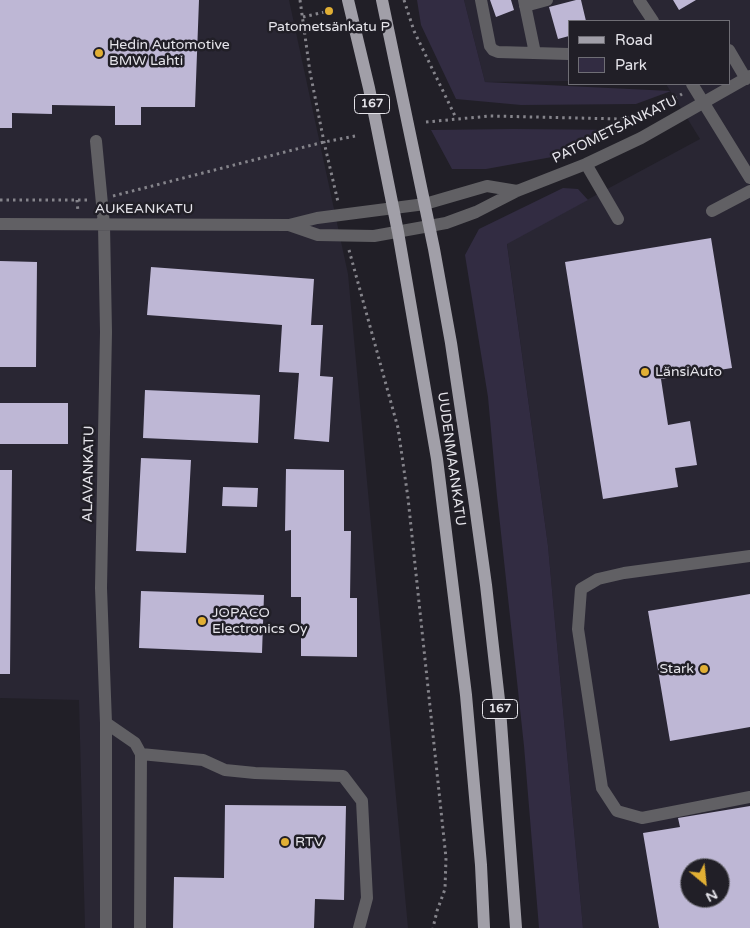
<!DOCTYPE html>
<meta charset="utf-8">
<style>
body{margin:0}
#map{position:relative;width:750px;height:928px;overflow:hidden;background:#211f27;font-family:"Varela Round",sans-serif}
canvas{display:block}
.legend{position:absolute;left:568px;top:20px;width:162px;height:65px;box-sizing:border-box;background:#211f27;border:1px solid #6f6e75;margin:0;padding:6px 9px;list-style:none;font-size:15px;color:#e5e4ea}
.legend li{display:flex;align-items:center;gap:10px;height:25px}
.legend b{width:25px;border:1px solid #6f6e75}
.north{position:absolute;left:680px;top:858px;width:50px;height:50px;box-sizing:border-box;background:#211f27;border:1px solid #6f6e75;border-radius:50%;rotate:152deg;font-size:14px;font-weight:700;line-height:20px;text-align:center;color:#e5e4ea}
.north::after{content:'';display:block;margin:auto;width:18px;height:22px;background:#e1af34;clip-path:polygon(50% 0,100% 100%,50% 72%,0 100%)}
</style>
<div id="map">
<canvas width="750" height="928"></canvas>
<ul class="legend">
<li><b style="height:6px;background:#a19fa8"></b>Road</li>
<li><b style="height:14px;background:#322c42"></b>Park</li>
</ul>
<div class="north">N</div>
</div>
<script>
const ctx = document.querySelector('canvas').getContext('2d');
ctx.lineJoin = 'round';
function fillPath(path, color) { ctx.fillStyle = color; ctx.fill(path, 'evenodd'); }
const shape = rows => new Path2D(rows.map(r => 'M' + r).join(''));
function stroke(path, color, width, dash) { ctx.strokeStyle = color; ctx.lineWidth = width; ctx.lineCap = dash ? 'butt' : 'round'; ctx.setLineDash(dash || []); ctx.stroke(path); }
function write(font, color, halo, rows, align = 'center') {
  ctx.font = font + ' "Varela Round",sans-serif'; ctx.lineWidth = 5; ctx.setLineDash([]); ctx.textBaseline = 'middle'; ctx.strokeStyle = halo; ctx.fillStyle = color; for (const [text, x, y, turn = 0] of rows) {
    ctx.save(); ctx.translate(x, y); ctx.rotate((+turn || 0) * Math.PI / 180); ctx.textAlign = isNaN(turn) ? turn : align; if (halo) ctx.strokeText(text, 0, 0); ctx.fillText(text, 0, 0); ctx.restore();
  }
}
const built = shape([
 [0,0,289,0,348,274,408,928,85,928,79,700,0,698],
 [464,0,750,0,750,928,583,928,548,546,507,243,700,139,666,84,729,84,729,21,569,21,569,81,485,82],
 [690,868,720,868,720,898,690,898]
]);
const green = shape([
 [417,0,464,0,485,82,671,91,636,104,521,105,456,99,421,25],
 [513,129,627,130,563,155,486,169,452,169,431,130],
 [563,188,578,189,588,200,507,244,548,546,583,928,539,928,524,746,497,496,488,397,465,255,479,229]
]);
const building = shape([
 [0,0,199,0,195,107,141,107,141,125,115,125,115,106,52,105,52,114,12,113,12,128,0,128],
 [490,0,511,0,514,10,496,17],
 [576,0,581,0,586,21,569,21,569,36,558,39,549,7],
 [673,0,696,0,679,10],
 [711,238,732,368,661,379,668,425,690,421,697,465,675,468,678,487,603,499,565,262],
 [0,261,37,262,36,367,0,367],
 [151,267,314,279,311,325,323,325,320,376,333,377,329,442,294,439,299,373,279,372,282,325,147,315],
 [145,390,260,395,258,443,143,438],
 [0,403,68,403,68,444,0,444],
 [141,458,191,460,186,553,136,551],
 [286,469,344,470,344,531,351,531,350,598,357,598,357,657,301,656,301,597,291,597,291,530,285,531],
 [0,470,12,470,10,674,0,674],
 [223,487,258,488,257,507,222,506],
 [141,591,264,595,262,653,139,648],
 [750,594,750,727,670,741,648,611],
 [225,805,346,806,344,900,315,899,314,928,173,928,174,877,224,878],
 [750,806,750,928,659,928,643,833,680,827,678,818],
 [690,868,720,868,720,898,690,898]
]);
const path = shape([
 [300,0,310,72,324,142,338,202],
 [404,0,414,31,456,118],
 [303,17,329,11],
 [426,122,490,116,621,119,650,113,682,94],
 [113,196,324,142,355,136],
 [0,200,90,200],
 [77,200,78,212],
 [349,250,398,428,408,498,446,858,445,889,437,911,433,928]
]);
const minor = shape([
 [481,0,490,46,493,50,498,52,569,54],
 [524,0,535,53],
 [639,0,653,21],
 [525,6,547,0],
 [729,50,746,79],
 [692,84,750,178],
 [96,141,104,225,106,332,101,588,106,723],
 [586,164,618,219],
 [712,211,750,191],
 [0,224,289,225,317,218,425,204,487,186,517,191],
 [289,225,318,235,374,236,446,223,476,212,517,191,586,164,641,138,750,76],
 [750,556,624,573,598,579,581,589,578,629,602,788,617,811,642,818,750,797],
 [106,928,106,723,135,743,141,754,203,760,225,770,255,773,343,776,362,801,367,898,359,928],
 [140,928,141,754]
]);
const major = shape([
 [348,0,369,88,398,232,437,459,466,695,481,865,484,928],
 [382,0,434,249,451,343,473,491,486,585,500,709,516,928]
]);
const markers = [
 [329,11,5,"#e1af34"],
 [99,53,5,"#e1af34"],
 [645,372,5,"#e1af34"],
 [202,621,5,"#e1af34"],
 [704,669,5,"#e1af34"],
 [285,842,5,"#e1af34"]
];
const shields = [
 [372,104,35],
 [500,709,35]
];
const shieldNames = [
 ["167",372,104],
 ["167",500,709]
];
const poiNames = [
 ["Patometsänkatu P",329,27,"center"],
 ["Hedin Automotive",109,45],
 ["BMW Lahti",109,61],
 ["LänsiAuto",655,372],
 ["JOPACO",212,613],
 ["Electronics Oy",212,629],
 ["Stark",694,669,"right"],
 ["RTV",295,842]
];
const streetNames = [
 ["PATOMETSÄNKATU",615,130,-26],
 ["AUKEANKATU",144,209],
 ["UUDENMAANKATU",451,459,82],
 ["ALAVANKATU",89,474,-89]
];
fillPath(built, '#292633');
fillPath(green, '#322c42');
fillPath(building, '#beb7d5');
stroke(path, '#85848b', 3, [2.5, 4]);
stroke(minor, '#616064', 12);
stroke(major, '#a19fa8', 12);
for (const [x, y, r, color] of markers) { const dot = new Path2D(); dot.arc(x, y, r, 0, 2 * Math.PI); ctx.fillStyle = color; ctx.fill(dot); stroke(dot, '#211f27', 2); }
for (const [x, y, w] of shields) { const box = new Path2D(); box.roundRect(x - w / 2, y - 9.5, w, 19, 4); ctx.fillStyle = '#211f27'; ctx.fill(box); stroke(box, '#e5e4ea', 1); }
write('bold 12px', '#e5e4ea', null, shieldNames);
write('14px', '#e5e4ea', '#211f27', poiNames, 'left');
write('14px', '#e5e4ea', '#211f27', streetNames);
</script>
